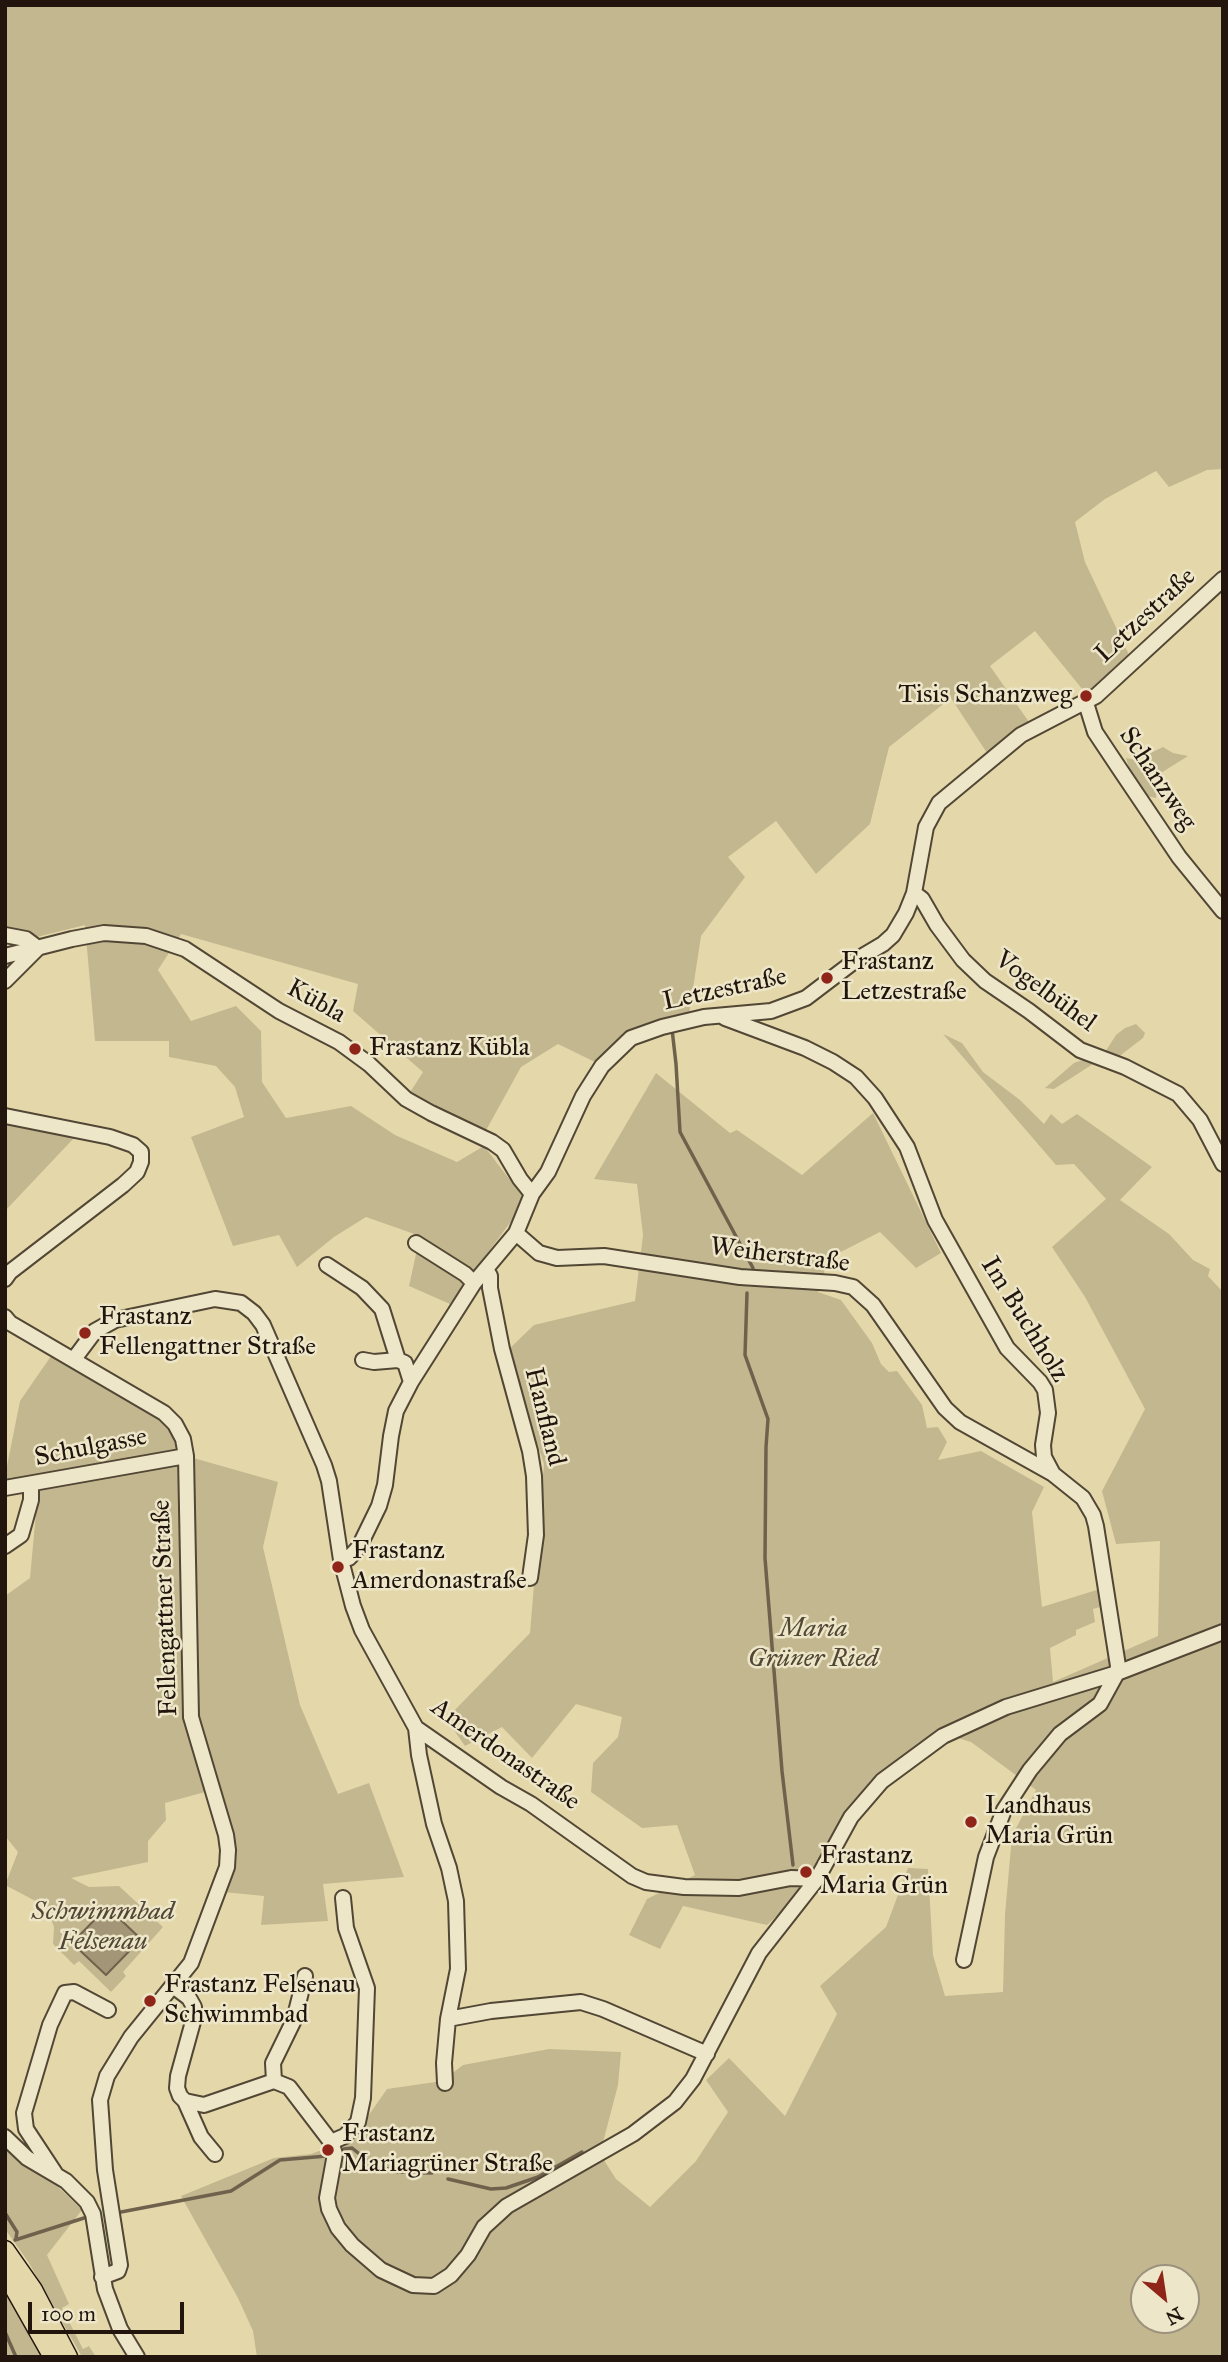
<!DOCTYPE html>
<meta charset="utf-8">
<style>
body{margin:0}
#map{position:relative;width:1228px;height:2362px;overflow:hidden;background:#e4d8ab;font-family:"IM FELL Great Primer",serif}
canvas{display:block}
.frame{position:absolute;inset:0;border:7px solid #22150e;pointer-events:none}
.north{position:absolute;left:1130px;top:2264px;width:70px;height:70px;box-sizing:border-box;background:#ede6c8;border:2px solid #9c927e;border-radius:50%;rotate:151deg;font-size:19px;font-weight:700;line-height:28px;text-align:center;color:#22150e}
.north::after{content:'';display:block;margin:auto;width:24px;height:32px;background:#8f2418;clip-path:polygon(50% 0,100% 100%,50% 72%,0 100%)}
.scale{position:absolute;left:28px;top:2302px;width:156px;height:32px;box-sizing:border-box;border:4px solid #22150e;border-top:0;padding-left:9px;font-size:21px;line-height:24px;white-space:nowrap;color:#22150e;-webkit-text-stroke:5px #ede6c8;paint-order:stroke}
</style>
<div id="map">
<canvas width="1228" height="2362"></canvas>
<div class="frame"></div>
<div class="north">N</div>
<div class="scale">100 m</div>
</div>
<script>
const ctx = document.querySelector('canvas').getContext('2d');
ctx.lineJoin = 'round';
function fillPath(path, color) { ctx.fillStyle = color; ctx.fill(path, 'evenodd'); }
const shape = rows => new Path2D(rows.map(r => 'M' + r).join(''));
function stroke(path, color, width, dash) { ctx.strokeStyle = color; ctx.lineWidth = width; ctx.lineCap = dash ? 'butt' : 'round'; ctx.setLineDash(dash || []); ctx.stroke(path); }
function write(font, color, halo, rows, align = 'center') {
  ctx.font = font + ' "IM FELL Great Primer",serif'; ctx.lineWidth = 5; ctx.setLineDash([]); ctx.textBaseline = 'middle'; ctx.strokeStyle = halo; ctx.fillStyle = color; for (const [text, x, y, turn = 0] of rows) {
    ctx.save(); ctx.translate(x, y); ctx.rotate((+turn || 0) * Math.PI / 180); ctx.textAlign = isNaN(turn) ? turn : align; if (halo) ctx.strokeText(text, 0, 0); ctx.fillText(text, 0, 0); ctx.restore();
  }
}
const green = shape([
 [5,5,1223,5,1223,469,1207,470,1169,487,1156,471,1105,499,1075,522,1085,562,1130,657,1087,695,1035,631,990,666,1029,722,987,753,951,698,889,747,870,824,816,874,776,821,728,857,745,877,701,936,689,1015,597,1063,558,1044,521,1067,484,1134,409,1094,423,1072,353,1011,358,984,181,934,158,970,191,1021,236,1006,261,1031,262,1082,286,1118,351,1106,395,1135,457,1162,484,1146,526,1201,450,1304,409,1286,420,1236,366,1217,334,1237,297,1267,279,1235,233,1246,191,1137,244,1117,235,1087,216,1066,169,1057,169,1041,95,1041,85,925,5,945],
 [1163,747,1173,753,1188,756,1153,778,1157,788,1156,798,1142,795,1133,781,1126,758,1136,760],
 [1136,1024,1145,1033,1143,1038,1117,1058,1105,1052,1116,1035,1125,1028],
 [943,1034,962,1043,983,1072,1020,1100,1044,1124,1051,1114,1062,1124,1077,1114,1152,1167,1120,1200,1169,1234,1193,1260,1210,1269,1208,1276,1223,1292,1223,2357,257,2357,253,2331,238,2298,181,2196,274,2158,311,2154,352,2139,387,2089,442,2081,463,2065,549,2049,621,2052,618,2085,600,2154,616,2179,650,2207,696,2161,728,2112,706,2080,729,2058,785,2116,837,2014,820,1986,886,1927,908,1868,928,1869,933,1955,945,1996,1003,1992,1005,1914,1012,1836,1036,1790,971,1742,938,1732,870,1781,795,1900,767,1925,683,1906,660,1949,629,1935,647,1899,695,1875,677,1825,642,1828,591,1792,593,1763,618,1737,622,1717,576,1704,532,1758,502,1727,465,1746,446,1719,530,1633,544,1464,507,1351,534,1325,635,1301,643,1235,637,1184,594,1179,656,1073,730,1133,737,1130,802,1175,873,1113,941,1253,916,1268,880,1232,825,1260,824,1277,820,1280,818,1292,841,1300,872,1343,881,1364,889,1372,897,1371,922,1405,927,1428,938,1427,947,1442,938,1460,981,1451,1044,1487,1032,1512,1042,1607,1103,1588,1104,1606,1093,1609,1095,1622,1076,1630,1076,1635,1050,1648,1053,1682,1158,1636,1160,1541,1116,1544,1102,1491,1145,1409,1085,1297,1052,1247,1106,1199,1074,1164,1056,1165],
 [1144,2278,1186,2278,1186,2320,1144,2320],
 [1085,1059,1093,1064,1054,1089,1045,1088,1074,1063],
 [5,1123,74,1138,5,1211],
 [60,1343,157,1403,190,1457,278,1482,263,1547,300,1705,338,1794,369,1783,404,1877,323,1884,328,1921,261,1925,264,1896,213,1891,222,1858,223,1845,205,1792,165,1803,166,1820,148,1841,148,1862,71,1878,89,1887,119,1886,163,1927,123,1972,126,1976,111,1992,79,1961,74,1965,53,1944,54,1927,47,1907,5,1885,18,1852,5,1836,5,1596,30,1578,38,1491,5,1481,5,1476,20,1401],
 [5,2149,52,2181,82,2210,47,2255,69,2304,62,2308,83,2349,89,2346,96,2357,82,2357,29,2263,5,2229],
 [5,2285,45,2357,5,2357]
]);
const water = shape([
 [107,1907,141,1939,106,1975,72,1943,107,1907]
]);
const stream = shape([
 [672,1029,676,1064,680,1132,753,1268],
 [747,1293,745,1355,768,1419,766,1447,765,1558,782,1771,793,1865],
 [344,2149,352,2148,372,2164,396,2172,432,2173],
 [448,2179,491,2189,506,2188,538,2177,582,2152],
 [121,2212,231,2191,280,2160,327,2156],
 [5,2213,17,2232,16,2238],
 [15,2240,84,2218],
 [5,2332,16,2357]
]);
const minor = shape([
 [1086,703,1095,732,1119,768,1179,857,1223,911],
 [914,893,922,899,937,925,963,960,985,981,1029,1011,1080,1050,1125,1067,1178,1094,1200,1120,1223,1164],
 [5,935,26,939,38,948],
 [5,956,72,939,104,933,146,936,185,949,279,1011,339,1042,369,1064,406,1099,431,1113,492,1142,503,1150,520,1179,532,1194],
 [5,981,38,948],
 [725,1018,805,1048,833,1062,856,1077,875,1098,907,1147,935,1220,1007,1348,1040,1382,1045,1390,1048,1413,1043,1445,1044,1457,1053,1474],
 [5,1116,110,1137,133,1145,141,1152,141,1162,137,1172,123,1185,10,1272,5,1279],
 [516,1233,539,1253,557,1258,604,1256,740,1277,835,1283,853,1287,873,1305,945,1408,960,1422,1053,1474,1083,1498,1093,1515,1096,1526,1118,1666,1117,1673,1223,1632],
 [416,1243,465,1274,474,1283],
 [327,1265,362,1288,382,1309,398,1360,405,1363,411,1382],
 [486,1269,490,1276,490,1288,502,1349,530,1451,534,1476,536,1535,530,1578],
 [5,1317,10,1323,164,1413,175,1424,183,1439,186,1456,191,1717,226,1835,228,1850,227,1867,191,1963,131,2037,107,2076,100,2100,105,2170,120,2265,118,2271,102,2277],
 [74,1359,95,1331,115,1320,215,1299,241,1303,254,1313,263,1325,324,1465,329,1481,341,1560,353,1606,362,1630,416,1728,501,1787,531,1804,632,1876,646,1882,684,1887,739,1888,791,1878,817,1879],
 [363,1360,374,1362,398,1360],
 [5,1488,186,1456],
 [5,1546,21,1535,31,1500,31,1485],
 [341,1560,349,1558,359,1547,379,1506,385,1485,391,1436,396,1411,411,1382,474,1283,516,1233,532,1194,548,1172,583,1096,602,1066,631,1038,662,1027,704,1017,771,1011,806,998,856,960,883,944,893,935,906,913,914,893,926,827,939,803,1021,735,1096,696,1223,579],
 [416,1728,419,1755,434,1824,449,1868,456,1901,458,1969,448,2019,444,2063,445,2083],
 [964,1960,986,1857,1004,1810,1030,1770,1060,1734,1100,1704,1117,1673],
 [173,1986,189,1998,194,2007,194,2018,178,2076,177,2088,180,2096,185,2101,204,2105,274,2081,289,2087,331,2142,335,2154,327,2198,329,2209,338,2228,352,2245,381,2270,413,2285,434,2286,451,2275,468,2255,484,2227,507,2206,633,2134,675,2102,693,2079,759,1953,817,1879,851,1817,882,1781,943,1736,1006,1707,1117,1673],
 [448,2019,491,2011,581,2002,603,2009,707,2054],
 [274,2081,273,2063,294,2020,305,1976],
 [185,2101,201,2137,215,2154],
 [5,2137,27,2158,66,2181,87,2202,93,2214,105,2289,120,2329,137,2357],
 [331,2142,345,2136,358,2122,363,2098,367,1988,346,1928,343,1898],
 [55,2173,26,2129,24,2113,50,2025,65,1993,74,1992,108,2010]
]);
const major = shape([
 [5,2250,33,2290,68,2357],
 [5,2272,53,2357]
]);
const markers = [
 [1086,696,7,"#8f2418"],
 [827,978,7,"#8f2418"],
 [355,1049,7,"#8f2418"],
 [85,1333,7,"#8f2418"],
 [338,1567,7,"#8f2418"],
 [971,1822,7,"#8f2418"],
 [806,1872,7,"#8f2418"],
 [150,2001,7,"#8f2418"],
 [328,2150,7,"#8f2418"]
];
const streetNames = [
 ["Letzestraße",1146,616,-43],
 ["Schanzweg",1157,779,56],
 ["Letzestraße",725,990,-12],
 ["Vogelbühel",1045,992,36],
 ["Kübla",316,1002,29],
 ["Weiherstraße",780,1256,7],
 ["Im Buchholz",1024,1320,58],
 ["Hanfland",544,1417,76],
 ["Schulgasse",91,1448,-11],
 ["Fellengattner Straße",166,1608,-92],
 ["Amerdonastraße",505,1755,35]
];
const poiNames = [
 ["Tisis Schanzweg",1072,696,"right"],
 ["Frastanz",841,963],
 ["Letzestraße",841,993],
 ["Frastanz Kübla",369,1049],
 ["Frastanz",99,1318],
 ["Fellengattner Straße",99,1348],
 ["Frastanz",352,1552],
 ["Amerdonastraße",352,1582],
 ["Landhaus",985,1807],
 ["Maria Grün",985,1837],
 ["Frastanz",820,1857],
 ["Maria Grün",820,1887],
 ["Frastanz Felsenau",164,1986],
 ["Schwimmbad",164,2016],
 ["Frastanz",342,2135],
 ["Mariagrüner Straße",342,2165]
];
const parkNames = [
 ["Maria",813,1630],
 ["Grüner Ried",813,1660],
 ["Schwimmbad",103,1913],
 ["Felsenau",103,1943]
];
fillPath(green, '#c3b790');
fillPath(water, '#a29676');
stroke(water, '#6f624c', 2);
stroke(stream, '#6f624c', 3.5);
stroke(minor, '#524635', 18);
stroke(major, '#22150e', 21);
stroke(minor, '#ede6c8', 14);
stroke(major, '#e4d8ab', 18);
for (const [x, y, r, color] of markers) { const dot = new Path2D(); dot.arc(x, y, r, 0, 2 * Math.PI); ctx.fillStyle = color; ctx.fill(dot); stroke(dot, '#ede6c8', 2.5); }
write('26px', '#22150e', '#ede6c8', streetNames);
write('26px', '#22150e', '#ede6c8', poiNames, 'left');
write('italic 26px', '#524635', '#ede6c8', parkNames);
</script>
